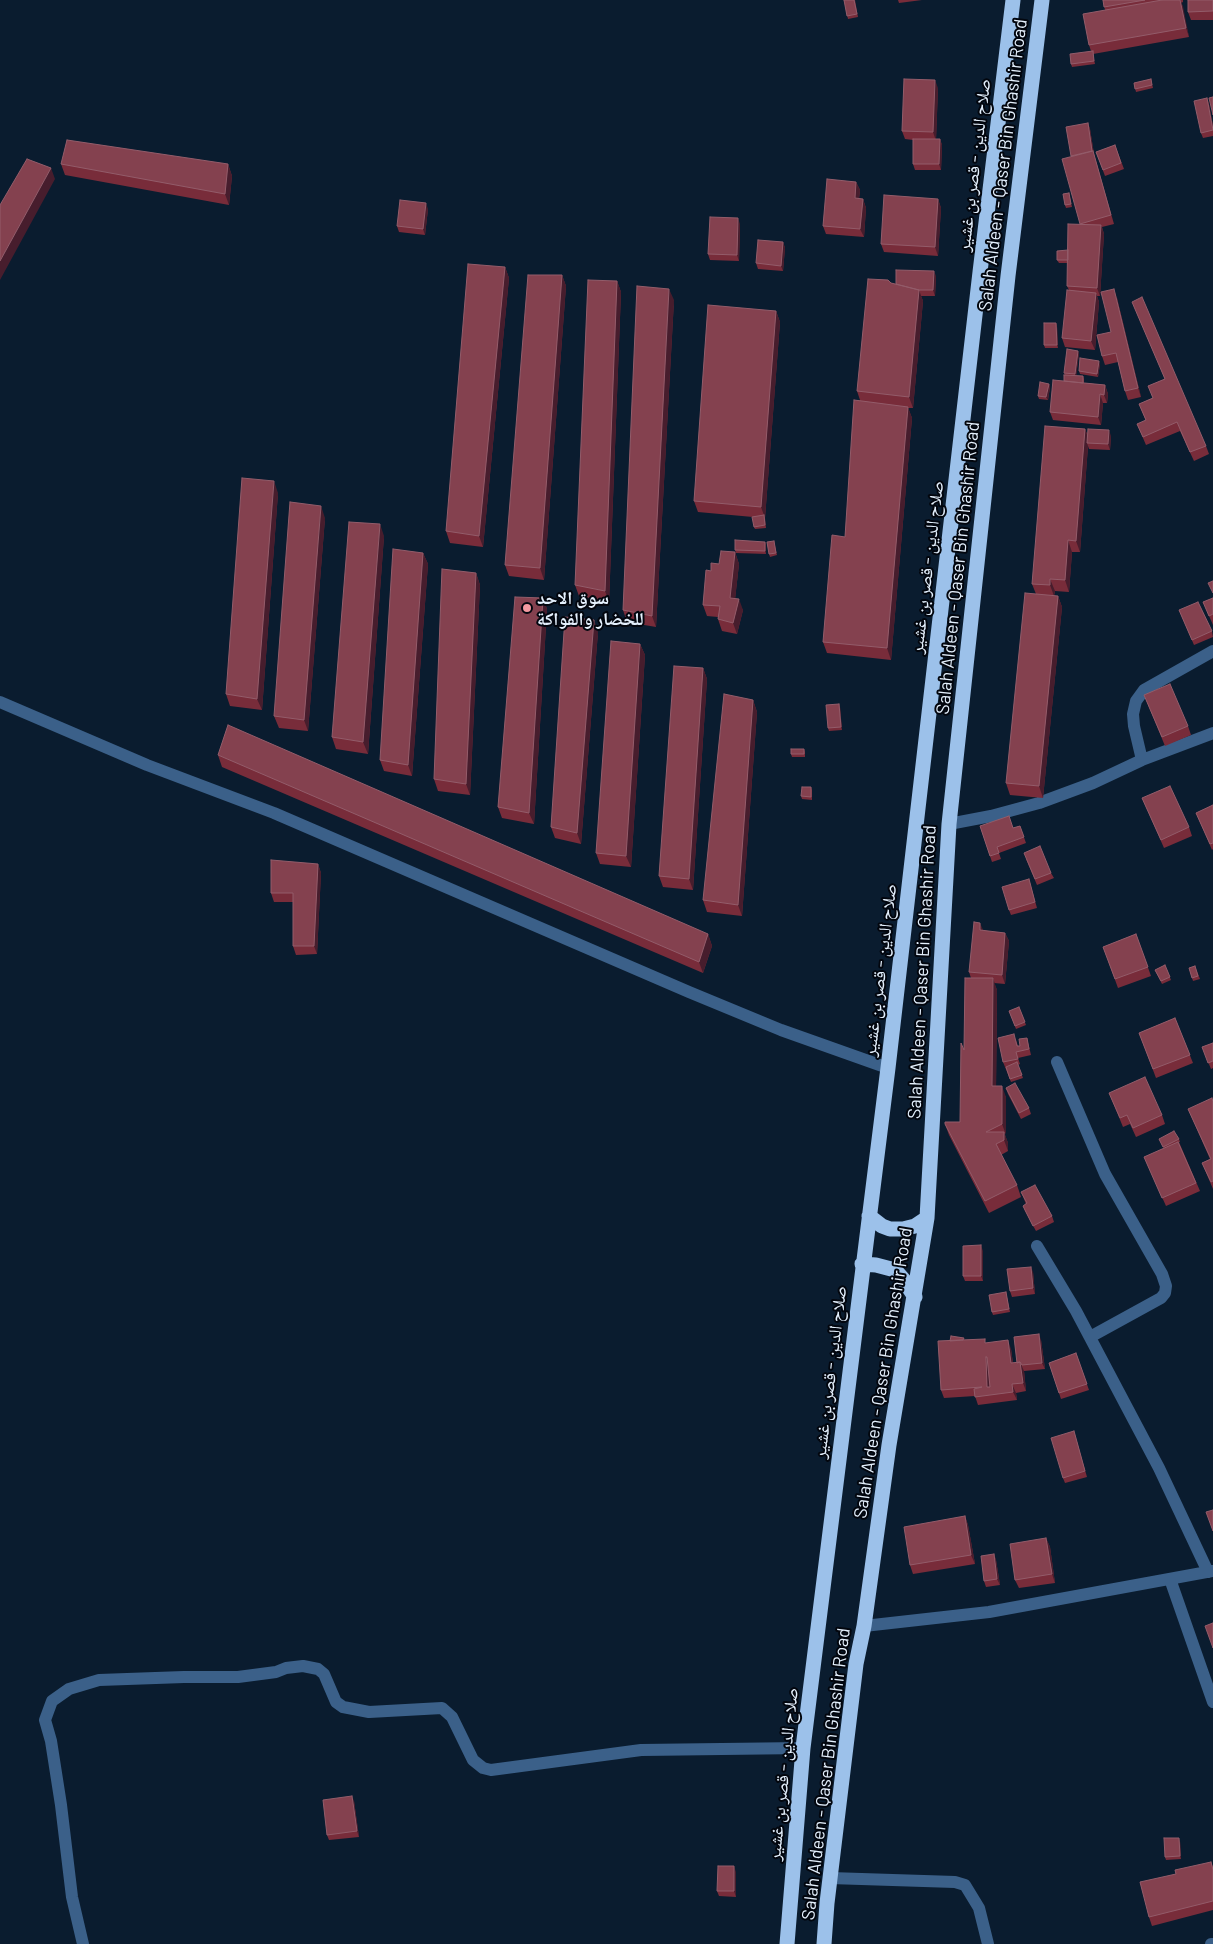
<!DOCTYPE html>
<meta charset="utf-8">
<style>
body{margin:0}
canvas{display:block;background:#0a1c2f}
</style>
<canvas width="1213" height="1944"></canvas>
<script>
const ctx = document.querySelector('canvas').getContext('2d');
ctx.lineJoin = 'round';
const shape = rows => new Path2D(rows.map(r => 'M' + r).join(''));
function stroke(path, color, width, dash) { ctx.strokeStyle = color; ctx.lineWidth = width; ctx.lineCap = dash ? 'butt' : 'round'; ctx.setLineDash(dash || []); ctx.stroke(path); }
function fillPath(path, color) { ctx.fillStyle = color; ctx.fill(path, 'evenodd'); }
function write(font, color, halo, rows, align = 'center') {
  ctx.font = font + ' Barlow,"Noto Naskh Arabic",sans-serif'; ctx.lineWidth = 4; ctx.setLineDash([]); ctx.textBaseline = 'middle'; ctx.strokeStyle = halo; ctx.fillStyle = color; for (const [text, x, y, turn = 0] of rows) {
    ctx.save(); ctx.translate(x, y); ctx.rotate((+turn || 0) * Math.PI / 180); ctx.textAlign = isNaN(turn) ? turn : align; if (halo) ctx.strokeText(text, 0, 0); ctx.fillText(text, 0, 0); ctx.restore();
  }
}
const street = shape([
 [0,702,147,765,274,813,689,992,781,1030,888,1068],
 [1142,760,1134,726,1133,714,1136,701,1144,690,1213,651],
 [949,824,991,816,1039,803,1093,783,1142,760,1213,733],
 [1057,1062,1105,1174,1162,1274,1166,1286,1165,1293,1161,1298,1090,1337],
 [1037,1246,1076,1311,1159,1468,1208,1572],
 [1170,1579,1213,1702],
 [864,1626,989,1612,1213,1571],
 [830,1878,955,1882,965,1885,979,1908,988,1944],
 [83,1944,72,1897,61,1805,51,1741,45,1720,52,1701,69,1689,99,1680,184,1677,238,1677,276,1672,286,1668,303,1666,318,1669,324,1674,336,1702,343,1707,369,1712,442,1708,452,1717,473,1760,483,1768,491,1770,641,1750,803,1748],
 [1211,1944,1213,1944]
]);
const highway = shape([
 [869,1216,882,1226,890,1229,903,1229,915,1226,927,1218],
 [862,1264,876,1265,895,1270,903,1279,915,1297],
 [787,1944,803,1748,888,1068,980,272,1013,0],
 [824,1944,827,1903,856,1664,864,1626,889,1445,927,1218,949,824,1008,276,1042,0]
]);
const wall = shape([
 [844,0,855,0,858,17,848,19],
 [898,0,922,0,899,3],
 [1103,0,1183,0,1183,2,1181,3,1189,37,1093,54,1095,64,1072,67,1071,64,1091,51,1089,45,1105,10],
 [1213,0,1213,20,1191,20,1188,12],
 [1151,79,1153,88,1136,92,1134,83],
 [938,88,936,139,940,139,942,145,941,170,915,170,913,164,913,140,905,139,902,131],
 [1207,98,1209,104,1213,126,1213,136,1203,138,1201,133],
 [1088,123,1090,129,1094,154,1114,224,1102,227,1104,234,1100,296,1097,296,1099,302,1095,350,1065,347,1062,338,1069,290,1067,286,1068,263,1059,263,1057,260,1068,250,1080,224,1071,156],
 [1115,145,1124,169,1105,176,1096,152],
 [61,164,228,164,232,176,229,205,65,175],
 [856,182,860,190,859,199,863,199,866,208,864,237,826,234,823,226],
 [1069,193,1072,207,1066,208,1065,205],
 [938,199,941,208,938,256,884,252,881,244],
 [428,209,425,235,399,232,397,226],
 [740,224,739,261,710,260,708,254],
 [783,242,785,248,783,271,758,269,756,263],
 [505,267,509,278,483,547,450,543,446,531],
 [562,275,566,286,544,580,509,576,505,565],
 [936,276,935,296,921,296,923,301,913,408,908,408,912,418,891,660,827,653,823,642,845,537,860,400,857,391,891,283,896,284],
 [617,281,621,292,609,602,579,596,575,585],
 [1117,298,1141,397,1128,400,1125,391,1118,362,1105,365,1102,356,1111,332],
 [674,300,656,627,627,622,623,610],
 [1132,302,1206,446,1209,454,1194,461,1180,431,1146,445,1137,424,1146,421,1139,404,1153,398,1148,386,1165,379],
 [776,311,780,322,765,518,766,528,755,529,754,527,753,517,698,512,694,501],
 [1056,323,1057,326,1058,348,1045,348,1044,345],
 [1079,353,1076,376,1083,376,1084,379,1084,383,1105,385,1108,394,1107,403,1103,403,1101,425,1053,420,1050,412,1064,381,1065,375,1064,373],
 [1100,364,1098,377,1080,374,1079,371],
 [1049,384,1050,387,1048,400,1039,399,1038,396],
 [1085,429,1088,436,1111,436,1110,450,1089,449,1088,446,1080,552,1072,552,1069,592,1055,591,1054,596,1058,596,1062,607,1043,798,1010,795,1006,783,1036,594,1032,584],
 [278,493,262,710,230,706,226,694],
 [325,518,308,731,279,728,274,716],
 [384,536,368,754,336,749,332,737],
 [774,541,777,555,770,557,769,554],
 [765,542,766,545,766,554,736,553,735,550],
 [735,552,739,564,735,599,743,610,737,634,722,631,718,619,718,617,707,616,703,605,711,571],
 [423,553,428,564,412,776,384,771,380,760],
 [476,573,480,585,470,795,438,791,434,779],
 [543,598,547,609,534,824,502,818,498,807],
 [1213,598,1213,625,1203,602],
 [1179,610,1212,631,1213,637,1194,645],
 [598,632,581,844,555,838,551,827],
 [640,644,645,655,631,867,600,864,596,853],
 [703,668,707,679,693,890,663,887,659,876],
 [1144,695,1188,726,1191,735,1165,746],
 [753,700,757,712,742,916,707,912,703,900],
 [839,704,840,707,842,730,829,731,828,728],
 [804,749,805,752,805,757,792,757,791,754],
 [218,755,708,934,712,946,703,973,222,767],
 [811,787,812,790,812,800,802,799,801,796],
 [1142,798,1189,827,1192,836,1164,848],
 [1213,805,1213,849,1212,850,1196,813],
 [980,826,1013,828,1020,826,1026,843,999,853,1001,859,992,862],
 [1026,859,1051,873,1054,878,1037,885],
 [318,864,321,873,317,954,296,955,293,946,293,902,274,902,271,893],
 [1029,879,1037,908,1011,915,1009,910],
 [983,931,1005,933,1009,941,1005,984,994,983,997,990,996,1086,1006,1097,1005,1135,1008,1143,1008,1151,1001,1155,1017,1185,1021,1197,989,1213,949,1135,945,1124,960,1122,964,1050,971,978,969,972],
 [1136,934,1151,976,1118,988,1103,947],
 [1165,965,1171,980,1162,984,1155,970],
 [1195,966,1200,979,1193,981,1189,968],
 [1019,1007,1026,1025,1016,1029,1009,1011],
 [1175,1018,1193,1063,1156,1078,1139,1033],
 [1027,1038,1031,1055,1018,1058,1020,1064,1018,1065,1023,1078,1011,1082,1003,1062,1016,1040,1018,1046,1020,1046],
 [1213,1043,1213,1068,1211,1069,1202,1047],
 [1006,1088,1029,1108,1031,1114,1021,1119,1008,1094],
 [1109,1093,1162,1115,1165,1124,1136,1137,1130,1124,1123,1127],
 [1213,1102,1213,1189,1202,1163,1210,1159,1188,1109],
 [1159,1139,1179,1139,1180,1142,1179,1142,1200,1191,1166,1206,1144,1157,1164,1149],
 [1021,1192,1052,1216,1054,1222,1036,1231,1025,1211,1023,1206,1026,1204],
 [983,1251,983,1281,965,1281,963,1276],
 [1033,1272,1035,1294,1012,1297,1010,1291],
 [1006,1292,1010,1312,993,1315,992,1312],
 [964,1340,986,1343,1011,1349,1013,1363,1017,1363,1041,1340,1045,1369,1024,1371,1026,1391,1016,1393,1017,1400,978,1405,975,1396,944,1398,941,1390],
 [1076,1353,1089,1390,1061,1399,1049,1363],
 [1074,1431,1087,1477,1065,1483,1063,1478],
 [965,1516,968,1525,975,1564,913,1574,910,1565],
 [1046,1538,1050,1547,1055,1583,1019,1588,1015,1580],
 [994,1554,996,1560,1000,1585,986,1587,984,1581],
 [354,1801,359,1837,329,1840,327,1835],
 [1180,1841,1181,1859,1166,1860,1165,1857],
 [1211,1862,1213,1867,1213,1910,1152,1926,1149,1917],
 [736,1872,736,1897,719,1896,717,1891]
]);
const shadedWall = shape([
 [1180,0,1183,6,1189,37,1186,28],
 [935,80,938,88,936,141,933,132],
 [1207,98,1209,104,1213,126,1213,131],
 [1088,123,1090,129,1094,154,1114,224,1093,152],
 [940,139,942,145,941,170,939,164],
 [228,164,232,176,229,205,225,194],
 [51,168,55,179,0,280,0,261],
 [856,182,860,190,858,207,855,198],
 [863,199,866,208,864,237,860,229],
 [938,199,941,208,938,256,935,247],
 [426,203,428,209,425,235,423,229],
 [738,218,740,224,739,261,737,255],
 [1101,225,1104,234,1100,296,1097,288],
 [783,242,785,248,783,271,781,266],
 [505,267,509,278,483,547,479,536],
 [934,271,936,276,935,296,933,290],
 [562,275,566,286,544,580,540,568],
 [617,281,621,292,609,602,605,591],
 [669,289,674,300,656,627,652,616],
 [1114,289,1117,298,1141,397,1138,388],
 [919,290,923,301,913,408,909,397],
 [1096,293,1099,302,1095,350,1091,341],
 [776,311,780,322,765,518,761,507],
 [1056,323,1057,326,1058,348,1057,345],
 [1078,351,1079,353,1076,377,1075,374],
 [1099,361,1100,364,1098,377,1097,374],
 [1049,384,1050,387,1048,400,1046,397],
 [1105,385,1108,394,1107,403,1104,395],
 [1100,394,1103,403,1101,425,1098,417],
 [908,407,912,418,891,660,887,648],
 [1085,429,1089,440,1087,443,1088,446,1080,552,1076,541],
 [1109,430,1111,436,1110,450,1108,444],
 [274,481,278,493,262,710,257,699],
 [321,506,325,518,308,731,304,720],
 [380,524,384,536,368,754,363,742],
 [1068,540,1072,552,1069,592,1065,580],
 [765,542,766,545,766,554,765,551],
 [735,552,739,564,734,609,730,598],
 [423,553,428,564,412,776,408,765],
 [476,573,480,585,470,795,466,784],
 [1050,579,1055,591,1054,596,1050,585],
 [1058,596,1062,607,1043,798,1039,786],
 [543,598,547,609,534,824,529,813],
 [739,599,743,610,737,634,733,623],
 [594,620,598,632,581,844,577,833],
 [640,644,645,655,631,867,626,856],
 [703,668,707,679,693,890,689,879],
 [753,700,757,712,742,916,738,905],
 [839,704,840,707,842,730,841,727],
 [318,864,321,873,317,954,314,946],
 [980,923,984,932,980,930],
 [1005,933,1009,941,1005,984,1002,975],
 [708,934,712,946,703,973,699,962],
 [993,978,997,990,996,1097,992,1086],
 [1002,1086,1006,1097,1006,1135,1002,1124],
 [1004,1132,1008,1143,1008,1151,1004,1140],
 [981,1245,983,1251,983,1281,981,1276],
 [1031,1267,1033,1272,1035,1294,1033,1288],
 [1039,1334,1041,1340,1045,1369,1042,1363],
 [1008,1340,1011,1349,1014,1372,1011,1363],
 [986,1357,989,1365,990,1396,987,1387],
 [1020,1362,1024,1371,1026,1391,1023,1383],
 [1012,1384,1016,1393,1017,1400,1013,1392],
 [965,1516,968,1525,975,1564,971,1555],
 [1046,1538,1050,1547,1055,1583,1052,1574],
 [994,1554,996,1560,1000,1585,997,1579],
 [352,1796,354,1801,359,1837,357,1831],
 [1179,1838,1180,1841,1181,1859,1180,1856],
 [734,1866,736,1872,736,1897,734,1891]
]);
const building = shape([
 [844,0,854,0,857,14,847,16,844,0],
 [1103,0,1145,0,1104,7,1103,0],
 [1162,0,1180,0,1186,28,1089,45,1083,14,1162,0],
 [1188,0,1213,0,1213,11,1188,12,1188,0],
 [1093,51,1094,61,1071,64,1070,54,1093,51],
 [904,79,935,80,933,132,902,131,904,79],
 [1151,79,1152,85,1135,89,1134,83,1151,79],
 [1213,97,1213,115,1209,98,1213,97],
 [1207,98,1213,130,1201,133,1194,101,1207,98],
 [1088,123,1092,151,1071,156,1066,127,1088,123],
 [913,139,940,139,939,164,913,164,913,139],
 [67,140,228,164,225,194,61,164,67,140],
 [1115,145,1121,163,1103,170,1096,152,1115,145],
 [1093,151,1111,215,1080,224,1062,159,1093,151],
 [27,159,51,168,0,261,0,205,27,159],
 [827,179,856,182,855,198,863,199,860,229,823,226,827,179],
 [1069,193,1071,204,1065,205,1063,194,1069,193],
 [884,195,938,199,935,247,881,244,884,195],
 [400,200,426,203,423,229,397,226,400,200],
 [710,217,738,218,737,255,708,254,710,217],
 [1068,224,1101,225,1097,288,1067,286,1068,224],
 [758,240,783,242,781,266,756,263,758,240],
 [1068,250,1068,260,1057,260,1057,251,1068,250],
 [468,264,505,267,479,536,446,531,468,264],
 [896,270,934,271,933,290,919,290,896,284,896,270],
 [528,275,562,275,540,568,505,565,528,275],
 [868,279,888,280,891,283,919,290,909,397,857,391,868,279],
 [588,280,617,281,605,591,575,585,588,280],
 [637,286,669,289,652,616,623,610,637,286],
 [1114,289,1138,388,1125,391,1116,353,1102,356,1097,335,1111,332,1101,292,1114,289],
 [1067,290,1096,293,1091,341,1062,338,1067,290],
 [1142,297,1206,446,1190,452,1177,422,1143,437,1137,424,1146,420,1139,404,1153,398,1148,386,1165,379,1132,302,1142,297],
 [708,305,776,311,761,507,694,501,708,305],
 [1044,323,1056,323,1057,345,1044,345,1044,323],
 [1067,349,1078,351,1075,374,1064,373,1067,349],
 [1080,358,1099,361,1097,374,1079,371,1080,358],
 [1064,375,1083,376,1083,383,1064,381,1064,375],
 [1053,380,1105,385,1104,395,1100,394,1098,417,1050,412,1053,380],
 [1040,382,1049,384,1046,397,1038,396,1040,382],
 [854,400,908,407,887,648,823,642,832,535,845,537,854,400],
 [1045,426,1085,429,1076,541,1068,540,1065,580,1050,579,1050,585,1032,584,1045,426],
 [1088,429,1109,430,1108,444,1087,443,1088,429],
 [242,478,274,481,257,699,226,694,242,478],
 [290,502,321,506,304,720,274,716,290,502],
 [764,515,765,525,754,527,752,517,764,515],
 [349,522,380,524,363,742,332,737,349,522],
 [735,540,765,542,765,551,735,550,735,540],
 [774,541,776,553,769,554,767,542,774,541],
 [393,549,423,553,408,765,380,760,393,549],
 [721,551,735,552,730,598,739,599,733,623,718,619,720,606,703,605,706,570,711,571,711,563,719,564,721,551],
 [442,569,476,573,466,784,434,779,442,569],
 [1213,581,1213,593,1208,583,1213,581],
 [1025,593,1058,596,1039,786,1006,783,1025,593],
 [515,597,543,598,529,813,498,807,515,597],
 [1213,598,1213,614,1209,616,1203,602,1213,598],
 [1198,602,1212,631,1192,640,1179,610,1198,602],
 [565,617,594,620,577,833,551,827,565,617],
 [611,641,640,644,626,856,596,853,611,641],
 [674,666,703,668,689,879,659,876,674,666],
 [1170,684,1188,726,1162,737,1144,695,1170,684],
 [724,694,753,700,738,905,703,900,724,694],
 [839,704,841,727,828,728,826,705,839,704],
 [228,725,708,934,699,962,218,755,228,725],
 [791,749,804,749,804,754,791,754,791,749],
 [1170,786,1189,827,1161,840,1142,798,1170,786],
 [802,787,811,787,811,797,801,796,802,787],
 [1213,805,1213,843,1210,844,1196,813,1213,805],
 [1009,816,1013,828,1020,826,1024,837,997,847,999,853,990,856,980,826,1009,816],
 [1040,846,1051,873,1035,879,1024,853,1040,846],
 [271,860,318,864,314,946,293,946,293,893,271,893,271,860],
 [1029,879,1035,902,1009,910,1002,887,1029,879],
 [974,922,980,923,980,930,1005,933,1002,975,969,972,974,922],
 [1136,934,1148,967,1115,979,1103,947,1136,934],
 [1165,965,1170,977,1161,981,1155,970,1165,965],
 [1195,966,1198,976,1192,978,1189,968,1195,966],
 [965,978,993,978,992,1086,1002,1086,1002,1124,986,1132,1004,1132,1004,1140,996,1144,1017,1185,985,1201,945,1124,945,1122,960,1122,961,1043,964,1050,965,978],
 [1019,1007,1025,1022,1015,1026,1009,1011,1019,1007],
 [1175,1018,1190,1055,1153,1069,1139,1033,1175,1018],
 [1014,1034,1017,1046,1020,1046,1019,1039,1027,1038,1029,1049,1016,1052,1018,1059,1003,1062,998,1038,1014,1034],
 [1213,1043,1213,1061,1208,1063,1202,1047,1213,1043],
 [1017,1062,1022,1075,1010,1079,1006,1067,1017,1062],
 [1145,1077,1162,1115,1133,1128,1127,1115,1120,1118,1109,1093,1145,1077],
 [1015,1083,1029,1108,1019,1113,1006,1088,1015,1083],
 [1212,1098,1213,1102,1213,1181,1211,1182,1202,1163,1211,1159,1188,1109,1212,1098],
 [1174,1131,1179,1139,1163,1147,1159,1139,1174,1131],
 [1178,1142,1196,1183,1162,1198,1144,1157,1178,1142],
 [1035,1185,1052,1216,1033,1226,1023,1206,1027,1203,1021,1192,1035,1185],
 [981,1245,981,1276,963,1276,963,1246,981,1245],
 [1031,1267,1033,1288,1010,1291,1007,1269,1031,1267],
 [1006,1292,1009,1309,992,1312,989,1295,1006,1292],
 [1039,1334,1042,1363,1022,1365,1020,1362,1017,1363,1014,1337,1039,1334],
 [951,1336,964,1338,963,1340,950,1341,951,1336],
 [985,1339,985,1343,1008,1340,1011,1363,1020,1362,1023,1383,1012,1384,1013,1392,975,1397,974,1389,982,1387,941,1390,938,1341,985,1339],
 [986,1357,987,1357,990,1387,987,1387,986,1357],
 [1076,1353,1087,1384,1059,1393,1049,1363,1076,1353],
 [1074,1431,1085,1471,1063,1478,1051,1438,1074,1431],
 [1213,1510,1213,1531,1206,1512,1213,1510],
 [965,1516,971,1555,910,1565,904,1527,965,1516],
 [1046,1538,1052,1574,1015,1580,1010,1544,1046,1538],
 [994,1554,997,1579,984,1581,981,1556,994,1554],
 [1213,1623,1213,1648,1205,1626,1213,1623],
 [352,1796,357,1831,327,1835,323,1800,352,1796],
 [1164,1838,1179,1838,1180,1856,1165,1857,1164,1838],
 [1211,1862,1213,1870,1213,1901,1149,1917,1140,1882,1176,1874,1175,1870,1211,1862],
 [718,1866,734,1866,734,1891,717,1891,718,1866]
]);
const markers = [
 [527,608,5,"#f49aa1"]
];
const streetNames = [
 ["صلاح الدين - قصر بن غشير",974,165,-83],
 ["Salah Aldeen - Qaser Bin Ghashir Road",1003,165,-83],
 ["صلاح الدين - قصر بن غشير",927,567,-83],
 ["Salah Aldeen - Qaser Bin Ghashir Road",958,568,-84],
 ["صلاح الدين - قصر بن غشير",880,970,-83],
 ["Salah Aldeen - Qaser Bin Ghashir Road",922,972,-87],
 ["صلاح الدين - قصر بن غشير",830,1372,-83],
 ["Salah Aldeen - Qaser Bin Ghashir Road",883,1373,-81],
 ["صلاح الدين - قصر بن غشير",783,1774,-84],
 ["Salah Aldeen - Qaser Bin Ghashir Road",826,1774,-83]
];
const poiNames = [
 ["سوق الاحد",537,598],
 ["للخضار والفواكة",537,619]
];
stroke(street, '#3b6089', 12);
stroke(highway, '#9cc1ea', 15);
fillPath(wall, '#782c3a');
fillPath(shadedWall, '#471d2d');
fillPath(building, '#84414f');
stroke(building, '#935c6a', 1);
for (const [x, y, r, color] of markers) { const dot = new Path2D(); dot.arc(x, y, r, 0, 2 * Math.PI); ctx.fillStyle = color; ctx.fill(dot); stroke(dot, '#02060e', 2); }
write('18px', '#e4f0fd', '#02060e', streetNames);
write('bold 18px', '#e4f0fd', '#02060e', poiNames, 'left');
</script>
